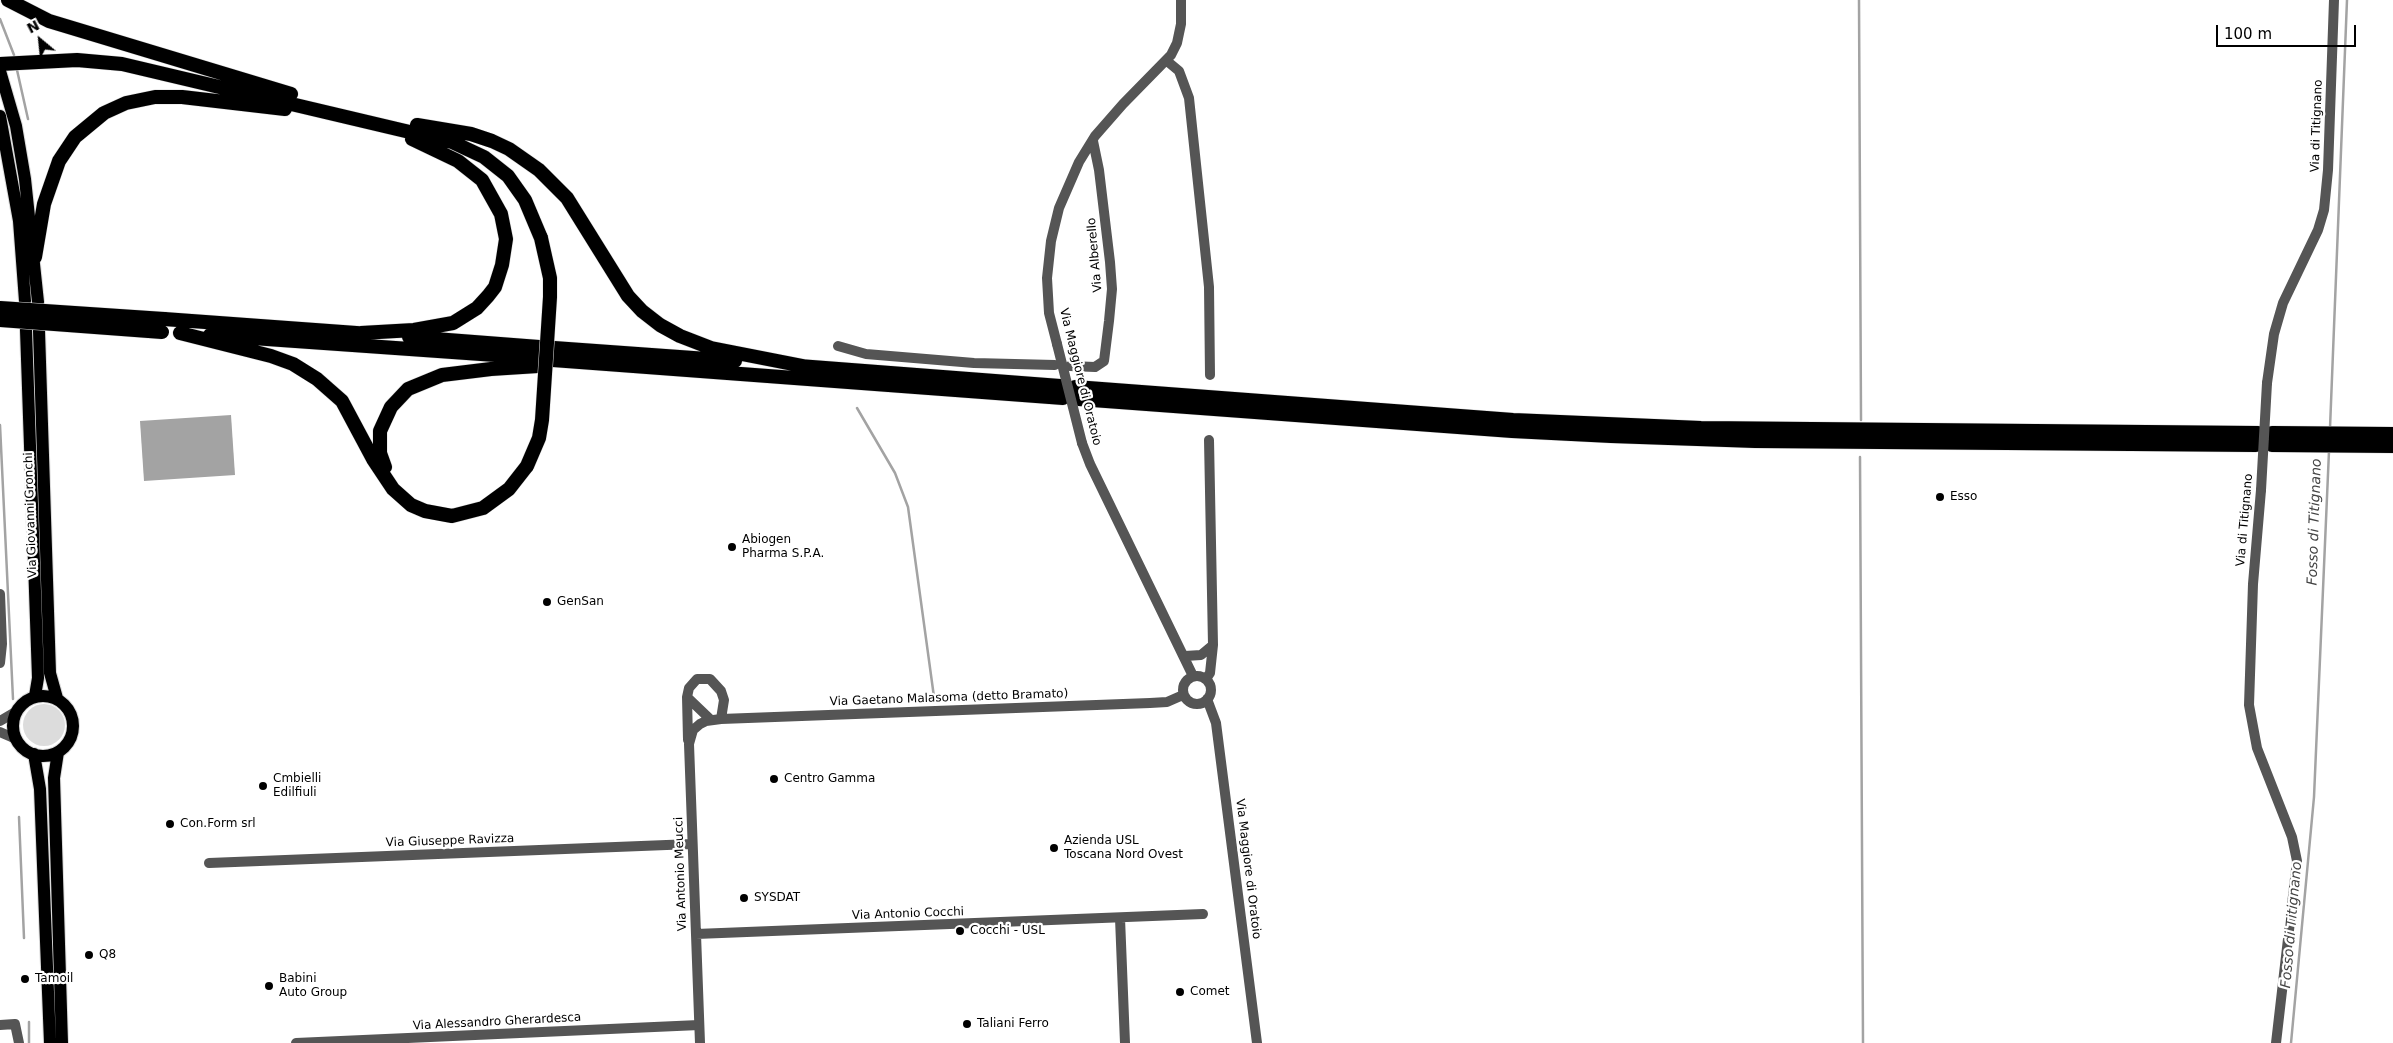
<!DOCTYPE html>
<style>
body{margin:0}
#map{position:relative;width:2393px;height:1043px;overflow:hidden;background:#fff;font-family:"DejaVu Sans",sans-serif}
canvas{display:block}
.north{position:absolute;left:15px;top:15px;width:50px;height:50px;-webkit-text-stroke:4px #fff;paint-order:stroke;rotate:332deg;font-size:14px;font-weight:700;line-height:20px;text-align:center;color:#000}
.north::after{content:'';display:block;margin:auto;width:18px;height:22px;background:#000;clip-path:polygon(50% 0,100% 100%,50% 72%,0 100%)}
.scale{position:absolute;left:2216px;top:25px;width:140px;height:22px;box-sizing:border-box;border:2px solid #000;border-top:0;padding-left:6px;font-size:15px;line-height:18px;white-space:nowrap;color:#000;-webkit-text-stroke:4px #fff;paint-order:stroke}
</style>
<div id="map">
<canvas width="2393" height="1043"></canvas>
<div class="north">N</div>
<div class="scale">100 m</div>
</div>
<script>
const ctx = document.querySelector('canvas').getContext('2d');
ctx.lineJoin = 'round';
function fillPath(path, color) { ctx.fillStyle = color; ctx.fill(path, 'evenodd'); }
const shape = rows => new Path2D(rows.map(r => 'M' + r).join(''));
function stroke(path, color, width, dash) { ctx.strokeStyle = color; ctx.lineWidth = width; ctx.lineCap = dash ? 'butt' : 'round'; ctx.setLineDash(dash || []); ctx.stroke(path); }
function write(font, color, halo, rows, align = 'center') {
  ctx.font = font + ' "DejaVu Sans",sans-serif'; ctx.lineWidth = 4.5; ctx.setLineDash([]); ctx.textBaseline = 'middle'; ctx.strokeStyle = halo; ctx.fillStyle = color; for (const [text, x, y, turn = 0] of rows) {
    ctx.save(); ctx.translate(x, y); ctx.rotate((+turn || 0) * Math.PI / 180); ctx.textAlign = isNaN(turn) ? turn : align; if (halo) ctx.strokeText(text, 0, 0); ctx.fillText(text, 0, 0); ctx.restore();
  }
}
const green = shape([
 '23 725a21 21 0 1 1 42 0a21 21 0 1 1-42 0Z'
]);
const water = shape([
 [231,415,235,475,144,481,140,421]
]);
const stream = shape([
 [1859,0,1861,420],
 [0,19,14,55],
 [17,70,28,119],
 [857,408,895,473,908,507,934,697],
 [0,425,13,699],
 [2330,428,2347,0],
 [1860,457,1863,1043],
 [19,817,24,938],
 [29,1022,29,1043],
 [2291,1043,2314,797,2329,451]
]);
const minor = shape([
 [1167,61,1179,71,1189,98,1209,287,1210,375],
 [1057,344,1049,313,1047,278,1051,241,1059,208,1079,162,1095,136,1123,104,1171,55,1177,43,1181,24,1181,0],
 [838,346,866,354,974,363,1055,365],
 [1070,366,1095,367,1104,361,1109,321,1112,289,1110,262,1099,170,1093,141],
 [2267,383,2274,334,2283,303,2318,230,2324,210,2328,170,2334,0],
 [1082,443,1090,464,1193,676],
 [2261,490,2253,584,2249,705,2257,748,2292,837,2297,861,2276,1043],
 [0,594,2,644,0,663],
 [1185,656,1201,655,1213,645],
 '1183 690a14 14 0 1 1 28 0a14 14 0 1 1-28 0Z',
 [1206,679,1210,673,1213,645,1209,440],
 [687,697,711,720],
 [1207,699,1216,723,1257,1043],
 [0,721,17,711],
 [0,732,16,739],
 [688,740,687,697,689,688,697,679,710,679,721,691,724,700,721,719],
 [209,863,692,844],
 [1120,918,1125,1043],
 [696,934,1203,914],
 [0,1025,15,1024,19,1043],
 [296,1043,699,1025],
 [700,1043,689,744,693,730,700,724,706,721,721,719,1150,703,1167,702,1183,695]
]);
const major = shape([
 [0,71,16,126,25,179,38,302],
 [0,116,19,221,25,301],
 [26,330,38,678,35,696],
 [39,331,50,673,57,698],
 '13 726a30 30 0 1 1 60 0a30 30 0 1 1-60 0Z',
 [58,752,54,778,62,1043],
 [34,754,40,789,50,1043]
]);
const highway = shape([
 [8,0,49,21,291,94],
 [0,64,77,60,122,64,452,142,484,157,508,176,525,200,541,238],
 [417,125,471,134,492,141,509,149,539,170,567,198,628,296,642,311,660,325,680,336,711,348,808,367],
 [35,257,44,204,59,161,75,137,104,113,126,103,155,97,182,97,285,109],
 [164,319,370,334],
 [180,333,271,356,293,364,317,379,342,401,373,459,393,489,411,505,425,511,452,516,483,508,509,489,527,466],
 [361,333,414,330,453,323,477,308,488,296,495,287,502,265,506,239,501,214,482,180,458,161,412,139],
 [210,335,538,358],
 [409,337,539,347],
 [554,348,735,361],
 [553,360,1063,398],
 [799,366,1060,386],
 [1075,387,1513,420,1701,428,2258,433],
 [1079,399,1512,431,1611,436,1755,441,2256,445],
 [2272,433,2393,434],
 [2272,445,2393,446],
 [385,467,380,453,380,431,391,407,408,389,442,375,491,369,538,366]
]);
const minorBridge = shape([
 [1057,344,1082,443],
 [2261,490,2267,383]
]);
const highwayBridge = shape([
 [0,308,164,319],
 [0,320,162,332],
 [527,466,539,438,542,420,550,297,550,278,541,238]
]);
const markers = [
 [1940,497,5,"#000"],
 [732,547,5,"#000"],
 [547,602,5,"#000"],
 [774,779,5,"#000"],
 [263,786,5,"#000"],
 [170,824,5,"#000"],
 [1054,848,5,"#000"],
 [744,898,5,"#000"],
 [960,931,5,"#000"],
 [89,955,5,"#000"],
 [25,979,5,"#000"],
 [269,986,5,"#000"],
 [1180,992,5,"#000"],
 [967,1024,5,"#000"]
];
const streetNames = [
 ["Via di Titignano",2317,126,-88],
 ["Via Alberello",1095,255,-95],
 ["Via Maggiore di Oratoio",1080,377,76],
 ["Via Giovanni Gronchi",31,515,-92],
 ["Via di Titignano",2245,520,-85],
 ["Via Gaetano Malasoma (detto Bramato)",949,698,-2],
 ["Via Giuseppe Ravizza",450,841,-2],
 ["Via Maggiore di Oratoio",1248,869,83],
 ["Via Antonio Meucci",681,874,-92],
 ["Via Antonio Cocchi",908,914,-2],
 ["Via Alessandro Gherardesca",497,1022,-3]
];
const poiNames = [
 ["Esso",1950,497],
 ["Abiogen",742,540],
 ["Pharma S.P.A.",742,554],
 ["GenSan",557,602],
 ["Cmbielli",273,779],
 ["Edilfiuli",273,793],
 ["Centro Gamma",784,779],
 ["Con.Form srl",180,824],
 ["Azienda USL",1064,841],
 ["Toscana Nord Ovest",1064,855],
 ["SYSDAT",754,898],
 ["Cocchi - USL",970,931],
 ["Q8",99,955],
 ["Tamoil",35,979],
 ["Babini",279,979],
 ["Auto Group",279,993],
 ["Comet",1190,992],
 ["Taliani Ferro",977,1024]
];
const waterNames = [
 ["Fosso di Titignano",2315,522,-88],
 ["Fosso di Titignano",2292,925,-85]
];
fillPath(green, '#dcdcdc');
fillPath(water, '#a3a3a3');
stroke(stream, '#a3a3a3', 2.5);
stroke(major, '#dbdbdb', 14);
stroke(highway, '#dbdbdb', 15);
stroke(minor, '#555', 10);
stroke(major, '#000', 12);
stroke(highway, '#000', 14);
stroke(highwayBridge, '#dbdbdb', 15, []);
stroke(minorBridge, '#555', 10);
stroke(highwayBridge, '#000', 14);
for (const [x, y, r, color] of markers) { const dot = new Path2D(); dot.arc(x, y, r, 0, 2 * Math.PI); ctx.fillStyle = color; ctx.fill(dot); stroke(dot, '#fff', 2); }
write('12px', '#000', '#fff', streetNames);
write('12px', '#000', '#fff', poiNames, 'left');
write('italic 14px', '#444', '#fff', waterNames);
</script>
